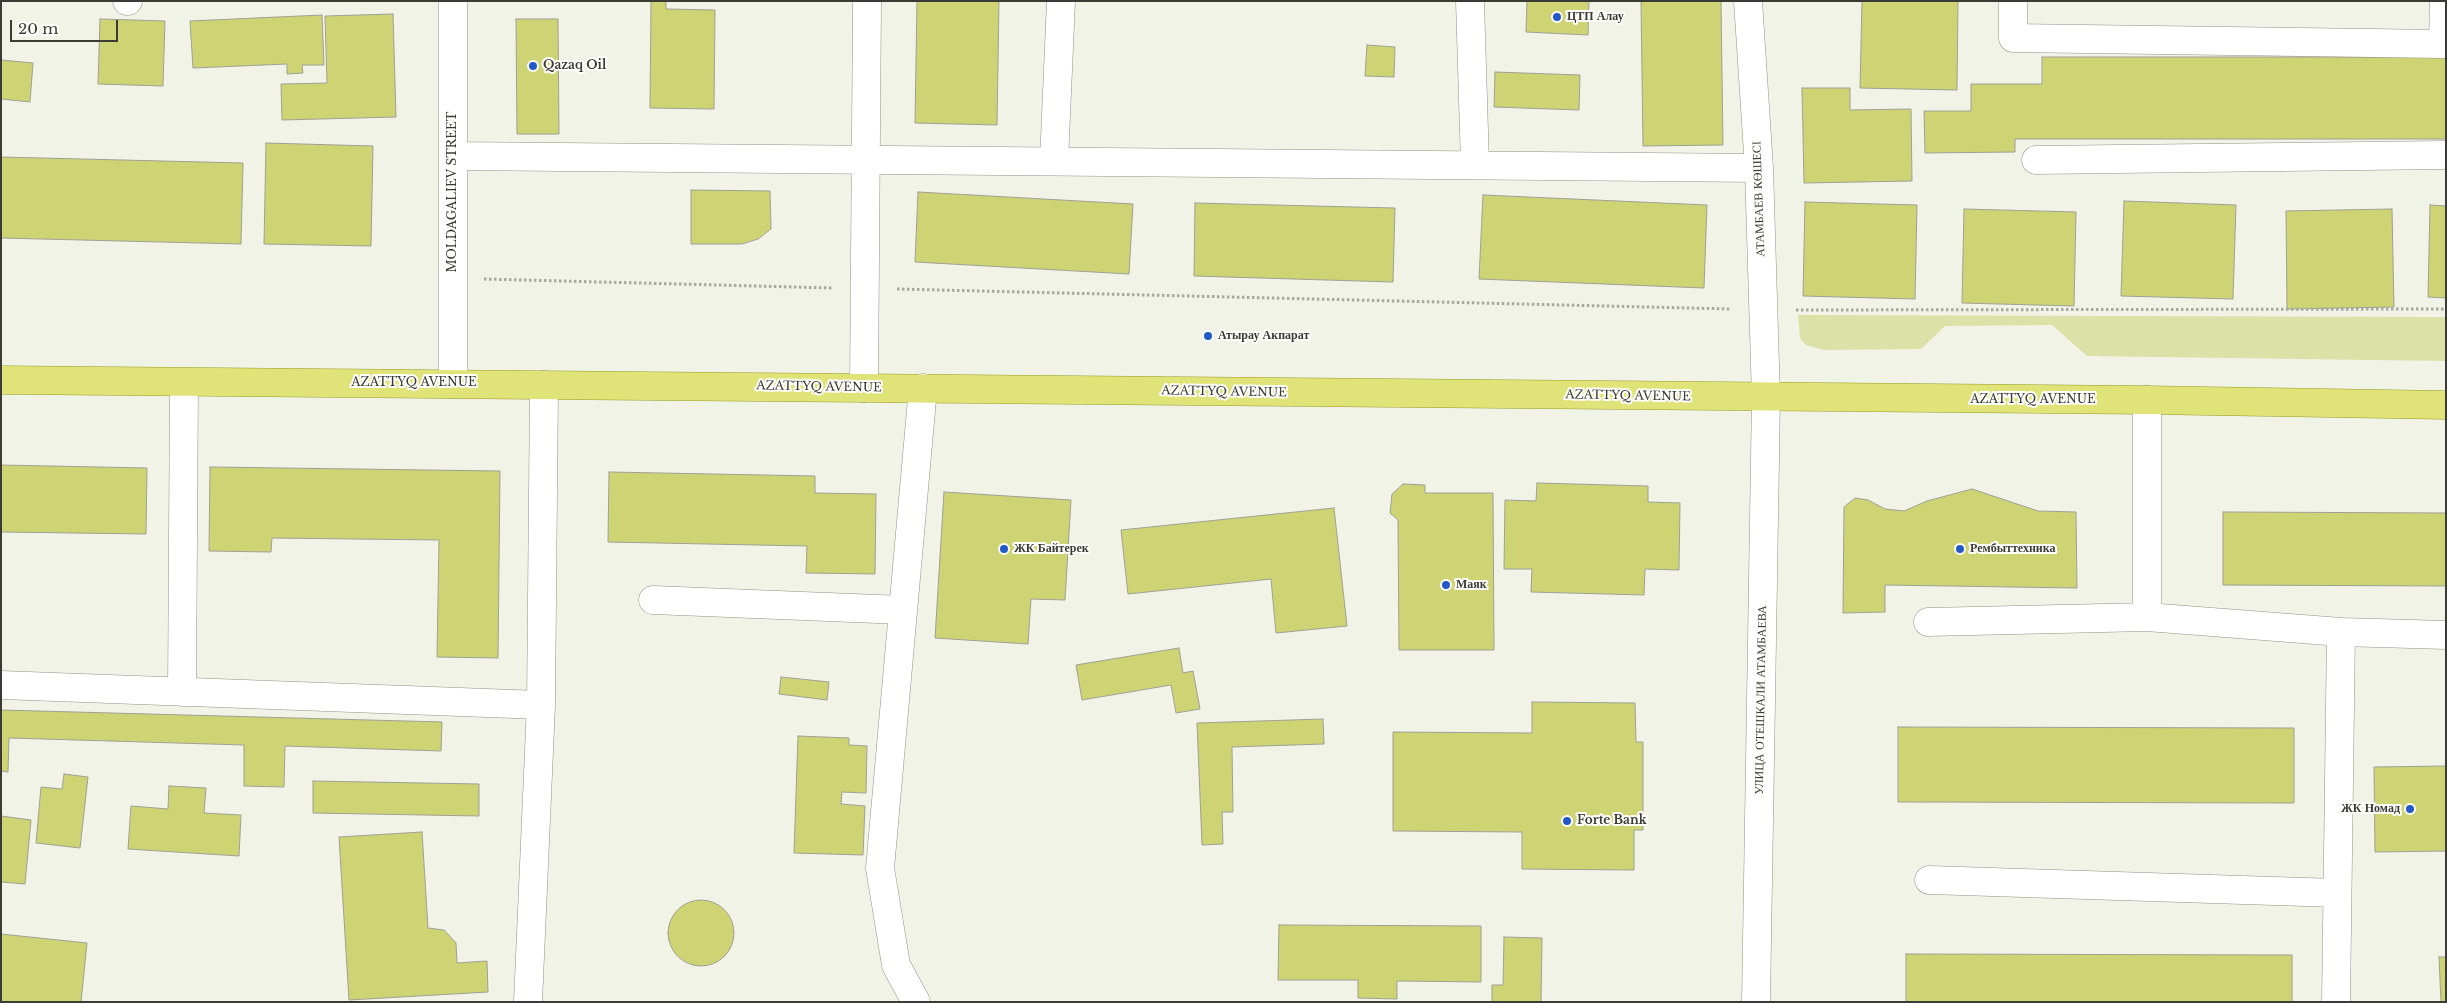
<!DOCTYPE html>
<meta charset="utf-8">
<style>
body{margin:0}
#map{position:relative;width:2447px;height:1003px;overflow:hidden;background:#f1f3e6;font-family:"Libre Baskerville",serif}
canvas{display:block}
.frame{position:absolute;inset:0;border:2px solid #3b3b36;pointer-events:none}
.scale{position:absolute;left:10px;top:20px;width:108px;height:22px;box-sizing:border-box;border:2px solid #3b3b36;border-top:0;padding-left:6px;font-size:15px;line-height:18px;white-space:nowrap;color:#3b3b36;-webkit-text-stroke:4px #fffffc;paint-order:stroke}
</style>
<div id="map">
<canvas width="2447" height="1003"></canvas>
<div class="frame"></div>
<div class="scale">20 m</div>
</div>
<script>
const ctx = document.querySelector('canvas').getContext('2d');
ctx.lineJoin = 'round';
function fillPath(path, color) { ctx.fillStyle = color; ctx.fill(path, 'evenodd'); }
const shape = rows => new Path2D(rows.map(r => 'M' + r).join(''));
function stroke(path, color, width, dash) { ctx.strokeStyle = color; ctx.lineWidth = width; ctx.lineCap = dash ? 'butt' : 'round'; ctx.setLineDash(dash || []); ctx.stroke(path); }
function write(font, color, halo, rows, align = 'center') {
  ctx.font = font + ' "Libre Baskerville",serif'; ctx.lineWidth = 4; ctx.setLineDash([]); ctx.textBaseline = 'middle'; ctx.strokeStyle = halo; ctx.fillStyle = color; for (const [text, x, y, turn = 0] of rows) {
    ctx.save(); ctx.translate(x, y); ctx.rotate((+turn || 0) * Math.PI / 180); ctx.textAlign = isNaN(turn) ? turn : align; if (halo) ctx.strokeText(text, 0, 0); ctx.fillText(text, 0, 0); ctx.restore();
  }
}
const green = shape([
 [1798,315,2446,317,2446,361,2087,356,2052,325,1945,326,1921,349,1823,350,1806,345,1800,338]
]);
const building = shape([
 [651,1,666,1,666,9,715,10,714,109,650,108,651,1],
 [917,1,999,1,997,125,915,123,917,1],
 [1527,1,1589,1,1588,35,1526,32,1527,1],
 [1641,1,1721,1,1723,145,1643,146,1641,1],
 [1862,1,1958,1,1957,90,1860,88,1862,1],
 [393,14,396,117,282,120,281,84,327,83,325,16,393,14],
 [322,15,324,65,302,65,303,73,287,74,287,64,193,68,190,21,322,15],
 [100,19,165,21,163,86,98,84,100,19],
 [516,19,558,19,559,134,517,134,516,19],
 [1367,45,1395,47,1394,77,1365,76,1367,45],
 [2042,57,2446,57,2446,139,2015,139,2015,152,1925,153,1924,111,1971,111,1971,84,2042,84,2042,57],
 [1,60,33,63,30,102,1,99,1,60],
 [1495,72,1580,75,1579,110,1494,107,1495,72],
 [1802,88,1850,88,1850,110,1911,109,1912,181,1804,183,1802,88],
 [266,143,373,146,371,246,264,244,266,143],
 [1,157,243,163,241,244,1,238,1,157],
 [691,190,770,191,771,229,758,239,742,244,691,244,691,190],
 [918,192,1133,204,1129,274,915,262,918,192],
 [1483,195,1707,205,1704,288,1479,279,1483,195],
 [2124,201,2236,205,2233,299,2121,296,2124,201],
 [1805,202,1917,205,1915,299,1803,296,1805,202],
 [1195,203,1395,208,1393,282,1194,276,1195,203],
 [2430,205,2446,206,2446,298,2428,297,2430,205],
 [1964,209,2076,212,2074,306,1962,303,1964,209],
 [2392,209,2394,307,2287,309,2286,211,2392,209],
 [1,465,147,468,146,534,1,532,1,465],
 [210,467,500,471,498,658,437,657,439,540,272,538,271,552,209,551,210,467],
 [609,472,815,476,815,493,876,494,875,574,806,573,807,546,608,542,609,472],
 [1537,483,1648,486,1648,502,1680,503,1679,570,1645,569,1644,595,1531,592,1532,569,1504,569,1505,500,1536,501,1537,483],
 [1403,484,1425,485,1425,493,1493,493,1494,650,1399,650,1398,520,1390,513,1392,494,1403,484],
 [1972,489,2038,511,2076,512,2077,588,1885,585,1885,612,1843,613,1844,507,1855,498,1868,500,1885,509,1904,511,1927,501,1972,489],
 [944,492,1071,500,1065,600,1031,599,1028,644,935,638,944,492],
 [1334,508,1347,626,1276,633,1271,579,1128,594,1121,530,1334,508],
 [2223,512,2446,513,2446,586,2223,585,2223,512],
 [1179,648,1183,673,1193,671,1200,709,1176,713,1171,685,1082,700,1076,665,1179,648],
 [781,677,829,682,827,700,779,694,781,677],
 [1532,702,1635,703,1636,742,1643,742,1643,830,1634,830,1634,870,1522,869,1522,832,1393,831,1393,732,1532,733,1532,702],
 [1,710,442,722,441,751,285,746,284,787,244,786,244,745,9,738,8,772,1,771,1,710],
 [1323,719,1324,744,1232,747,1233,812,1222,812,1223,844,1202,845,1197,723,1323,719],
 [1898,727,2294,728,2294,803,1898,802,1898,727],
 [798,736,849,738,849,745,867,746,866,793,842,792,841,804,865,806,863,855,794,853,798,736],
 [2446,766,2446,851,2375,852,2374,767,2446,766],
 [64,774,88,777,80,848,36,843,41,787,62,789,64,774],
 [313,781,479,784,479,816,313,813,313,781],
 [169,786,206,788,204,813,241,815,239,856,128,849,131,806,168,809,169,786],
 [1,816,31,820,25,884,1,882,1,816],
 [422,832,428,928,444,930,456,943,457,963,487,961,488,992,349,1000,339,837,422,832],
 '668 933a33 33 0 1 1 66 0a33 33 0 1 1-66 0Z',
 [1279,925,1481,926,1481,982,1397,981,1397,999,1358,998,1358,980,1278,980,1279,925],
 [1,934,87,943,81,1002,1,1002,1,934],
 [1504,937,1542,938,1541,1002,1492,1002,1492,985,1503,985,1504,937],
 [1906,954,2292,955,2292,1002,1906,1002,1906,954],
 [2439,957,2446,957,2446,1002,2441,1002,2439,957]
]);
const path = shape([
 [484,279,833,288],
 [897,289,1730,309],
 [1796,310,2446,309]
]);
const minor = shape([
 [127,1,128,1],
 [453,1,453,384],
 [1470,1,1475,165],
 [1748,1,1759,168,1766,398,1756,1002],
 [2013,1,2013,38,2443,44,2444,1],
 [453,156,1759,168],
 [2036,160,2446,155],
 [1054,161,1061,1],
 [864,388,867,1],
 [653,600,903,610],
 [2147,617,2341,632,2336,1002],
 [1928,622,2147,617,2147,400],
 [2341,632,2446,635],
 [1,685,541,705],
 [182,692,184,382],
 [1929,880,2337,893],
 [528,1002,541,705,544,385],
 [916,1002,896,965,880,868,923,388]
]);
const major = shape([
 [1,380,2147,400,2446,405]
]);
const markers = [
 [1557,17,5,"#2259c6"],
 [533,66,5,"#2259c6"],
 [1208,336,5,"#2259c6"],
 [1004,549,5,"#2259c6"],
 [1960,549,5,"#2259c6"],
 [1446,585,5,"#2259c6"],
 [2410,809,5,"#2259c6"],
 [1567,821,5,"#2259c6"]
];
const poiNames = [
 ["ЦТП Алау",1567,17],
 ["Qazaq Oil",543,66],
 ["Атырау Акпарат",1218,336],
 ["ЖК Байтерек",1014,549],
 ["Рембыттехника",1970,549],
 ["Маяк",1456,585],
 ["ЖК Номад",2400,809,"right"],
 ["Forte Bank",1577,821]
];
const streetNames = [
 ["MOLDAGALIEV STREET",453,192,-90],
 ["АТАМБАЕВ КӨШЕСІ",1759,199,-92],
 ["AZATTYQ AVENUE",414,383],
 ["AZATTYQ AVENUE",819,387,1],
 ["AZATTYQ AVENUE",1224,392,1],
 ["AZATTYQ AVENUE",1628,396,1],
 ["AZATTYQ AVENUE",2033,400],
 ["УЛИЦА ОТЕШКАЛИ АТАМБАЕВА",1761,700,-89]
];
fillPath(green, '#dce1a8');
fillPath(building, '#ced474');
stroke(building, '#9fa095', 1);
stroke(minor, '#929387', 29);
stroke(major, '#989c26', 29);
stroke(path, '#a7a89e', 3, [2.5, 2.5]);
stroke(minor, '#fff', 28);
stroke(major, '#dfe378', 28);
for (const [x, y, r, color] of markers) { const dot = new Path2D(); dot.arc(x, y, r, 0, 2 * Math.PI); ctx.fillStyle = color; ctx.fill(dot); stroke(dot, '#fffffc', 2); }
write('bold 12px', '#3b3b36', '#fffffc', poiNames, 'left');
write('12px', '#3b3b36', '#fffffc', streetNames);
</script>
